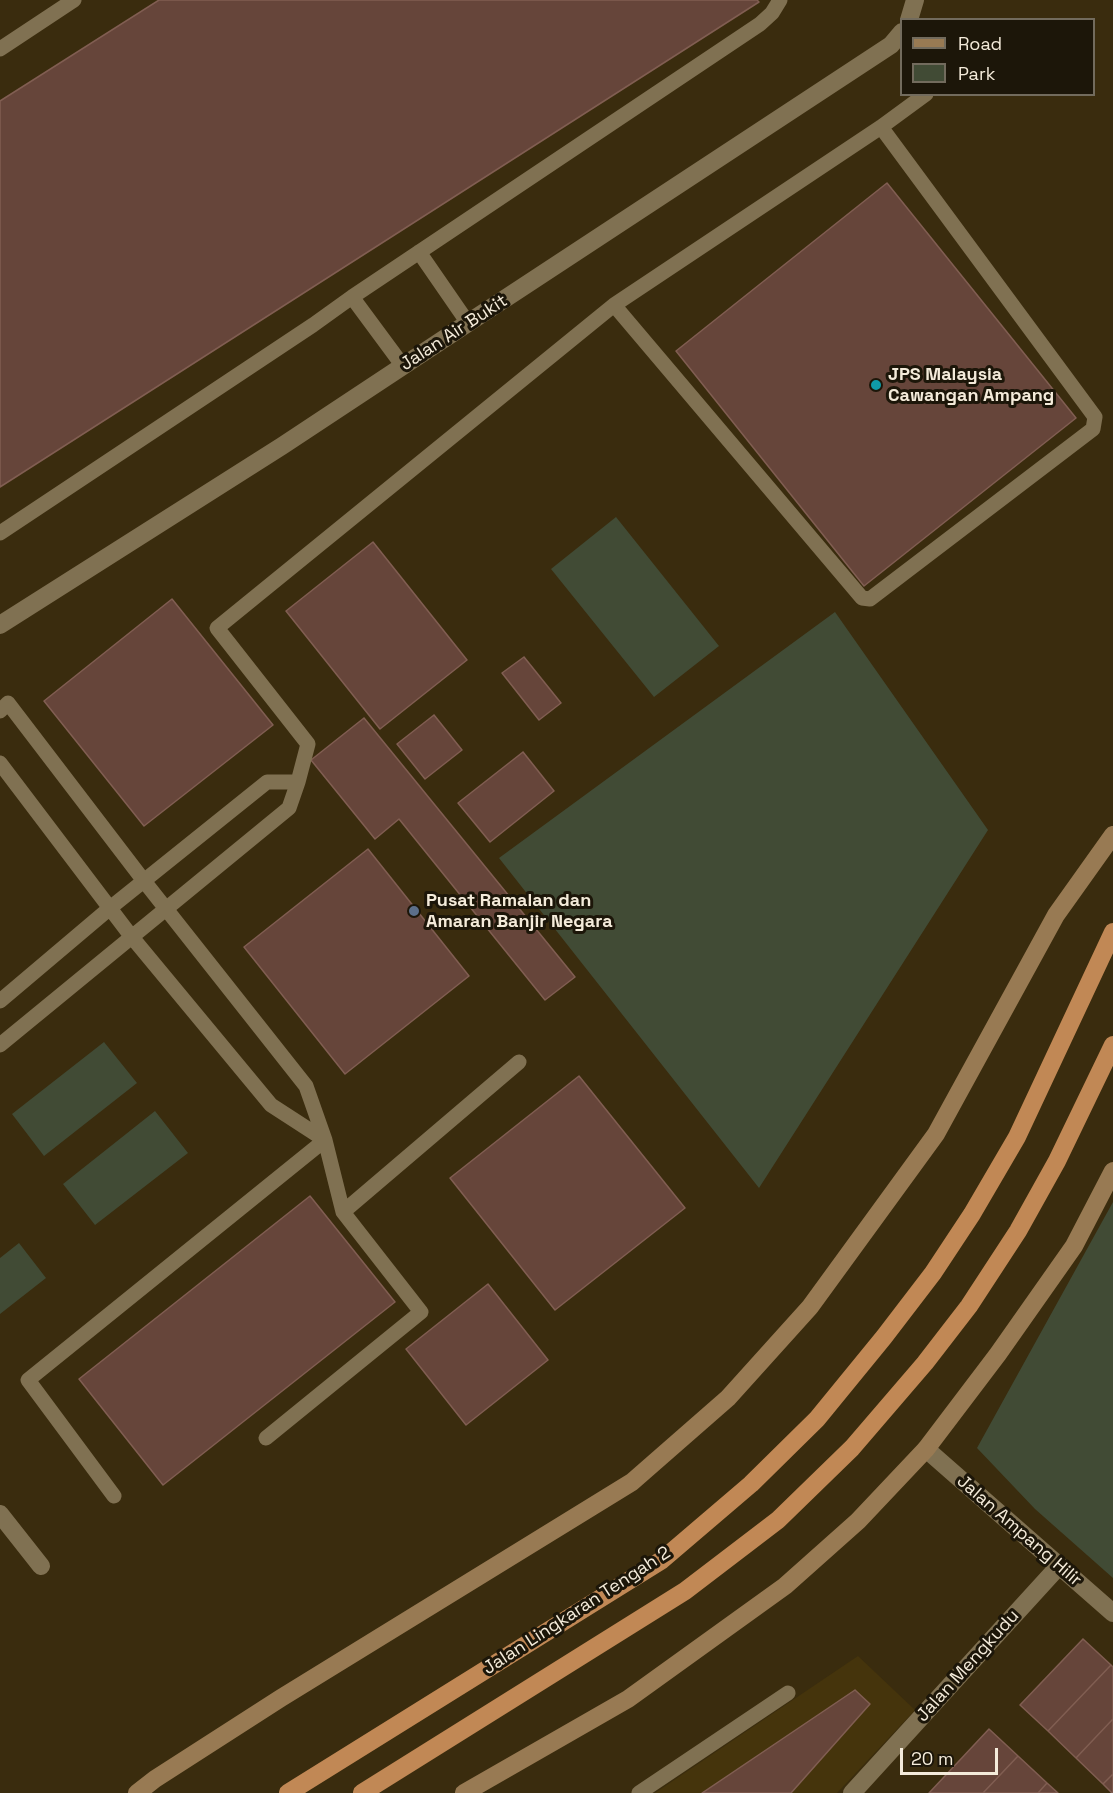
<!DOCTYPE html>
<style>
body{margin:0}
#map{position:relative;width:1113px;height:1793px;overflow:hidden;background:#3a2c0e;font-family:"Space Grotesk",sans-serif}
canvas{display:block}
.legend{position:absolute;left:900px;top:18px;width:195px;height:78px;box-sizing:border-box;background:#1c1609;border:2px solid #726b5d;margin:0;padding:8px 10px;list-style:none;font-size:18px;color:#f4ebda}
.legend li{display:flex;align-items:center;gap:12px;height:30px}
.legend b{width:30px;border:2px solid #726b5d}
.scale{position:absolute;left:900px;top:1748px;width:98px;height:27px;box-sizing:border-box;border:3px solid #f4ebda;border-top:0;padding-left:8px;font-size:18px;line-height:21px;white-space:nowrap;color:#f4ebda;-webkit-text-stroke:4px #1c1609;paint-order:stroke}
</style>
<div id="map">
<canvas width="1113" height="1793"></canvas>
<ul class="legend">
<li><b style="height:8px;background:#987a53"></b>Road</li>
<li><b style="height:16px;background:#414b35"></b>Park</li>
</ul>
<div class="scale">20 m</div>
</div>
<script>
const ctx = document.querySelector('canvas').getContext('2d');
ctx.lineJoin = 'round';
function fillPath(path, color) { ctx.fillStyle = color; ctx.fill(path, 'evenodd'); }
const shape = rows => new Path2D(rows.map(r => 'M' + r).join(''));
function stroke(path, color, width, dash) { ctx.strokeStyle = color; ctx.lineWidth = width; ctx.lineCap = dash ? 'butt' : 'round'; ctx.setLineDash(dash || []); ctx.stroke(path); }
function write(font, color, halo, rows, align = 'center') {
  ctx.font = font + ' "Space Grotesk",sans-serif'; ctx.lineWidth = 6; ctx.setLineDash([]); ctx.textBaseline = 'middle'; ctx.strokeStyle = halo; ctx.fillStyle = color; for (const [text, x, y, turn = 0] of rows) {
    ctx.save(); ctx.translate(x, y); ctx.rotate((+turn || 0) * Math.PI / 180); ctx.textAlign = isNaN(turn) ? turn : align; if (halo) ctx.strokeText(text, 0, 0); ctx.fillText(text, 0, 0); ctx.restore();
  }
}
const built = shape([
 [858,1656,915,1710,837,1793,655,1793]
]);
const green = shape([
 [616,517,719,646,654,697,551,569],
 [835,612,988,830,759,1188,499,858],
 [104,1042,137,1083,44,1156,12,1114],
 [155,1111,188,1153,95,1225,63,1184],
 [1113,1202,1113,1578,1035,1509,977,1448],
 [19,1243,46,1278,0,1314,0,1258]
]);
const building = shape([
 [159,0,757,0,759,2,0,487,0,101,159,0],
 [887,183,1076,418,864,586,676,351,887,183],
 [373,542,467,660,380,729,286,611,373,542],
 [172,599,273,725,144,826,44,701,172,599],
 [524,657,561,703,539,720,502,673,524,657],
 [434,715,462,750,425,779,397,744,434,715],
 [364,718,575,977,545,1000,399,819,375,839,311,760,364,718],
 [523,752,554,791,490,842,458,803,523,752],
 [368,849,469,976,345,1074,244,947,368,849],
 [579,1076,685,1208,555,1310,450,1178,579,1076],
 [310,1196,395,1302,163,1485,79,1379,310,1196],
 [488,1284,548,1360,466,1425,406,1349,488,1284],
 [1083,1639,1111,1665,1048,1731,1020,1705,1083,1639],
 [1111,1665,1113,1667,1113,1719,1076,1758,1048,1731,1111,1665],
 [855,1690,870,1704,791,1793,702,1793,855,1690],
 [1113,1719,1113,1774,1103,1784,1076,1758,1113,1719],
 [989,1729,1018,1756,983,1793,929,1793,989,1729],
 [1018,1756,1047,1783,1038,1793,983,1793,1018,1756],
 [1113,1774,1113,1793,1112,1793,1103,1784,1113,1774],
 [1047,1783,1058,1793,1038,1793,1047,1783]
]);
const service = shape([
 [0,49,74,0],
 [419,252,468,323],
 [352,297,403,366],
 [614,305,862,598,870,599,1093,429,1095,417,881,127],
 [0,533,313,325,352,297,760,24,772,13,780,0],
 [0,711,8,703,144,881,306,1086,325,1140,343,1212,421,1312,266,1438],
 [0,763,131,936,271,1105,325,1140],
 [298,782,308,744,217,628,614,305,881,127,926,94],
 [0,1001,110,908,267,782,298,782,289,808,0,1045],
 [343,1212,519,1062],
 [114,1496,28,1380,325,1140],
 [639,1793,788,1693]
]);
const minor = shape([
 [909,20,915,0],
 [0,625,282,446,468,323,891,45,902,32],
 [0,1514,41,1566],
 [852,1793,1059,1566]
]);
const tertiary = shape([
 [926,1449,1113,1613]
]);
const secondary = shape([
 [137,1793,155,1779,281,1698,632,1482,728,1398,810,1307,936,1134,1056,915,1113,835],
 [464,1793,628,1699,785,1586,858,1521,926,1449,998,1354,1074,1246,1113,1171]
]);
const trunk = shape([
 [288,1793,662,1560,751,1484,817,1419,884,1337,933,1273,972,1214,1017,1137,1113,932],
 [362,1793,685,1591,778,1520,852,1448,925,1363,969,1306,1018,1231,1057,1161,1113,1045]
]);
const markers = [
 [876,385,6,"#0f9aa8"],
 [414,911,6,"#5c6f8a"]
];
const streetNames = [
 ["Jalan Air Bukit",454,333,-33],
 ["Jalan Ampang Hilir",1019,1531,41],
 ["Jalan Lingkaran Tengah 2",577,1611,-33],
 ["Jalan Mengkudu",968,1666,-48]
];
const poiNames = [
 ["JPS Malaysia",888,375],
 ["Cawangan Ampang",888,396],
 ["Pusat Ramalan dan",426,901],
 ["Amaran Banjir Negara",426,922]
];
fillPath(built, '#45340c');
fillPath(green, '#414b35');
fillPath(building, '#66453a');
stroke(building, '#815e52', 1.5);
stroke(service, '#807152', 15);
stroke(minor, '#807152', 18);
stroke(tertiary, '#807152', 18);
stroke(secondary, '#987a53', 18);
stroke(trunk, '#c18855', 18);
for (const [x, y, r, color] of markers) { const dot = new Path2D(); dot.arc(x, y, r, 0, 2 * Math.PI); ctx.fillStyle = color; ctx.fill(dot); stroke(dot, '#1c1609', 2); }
write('18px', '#f4ebda', '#1c1609', streetNames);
write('bold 18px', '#f4ebda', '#1c1609', poiNames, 'left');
</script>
